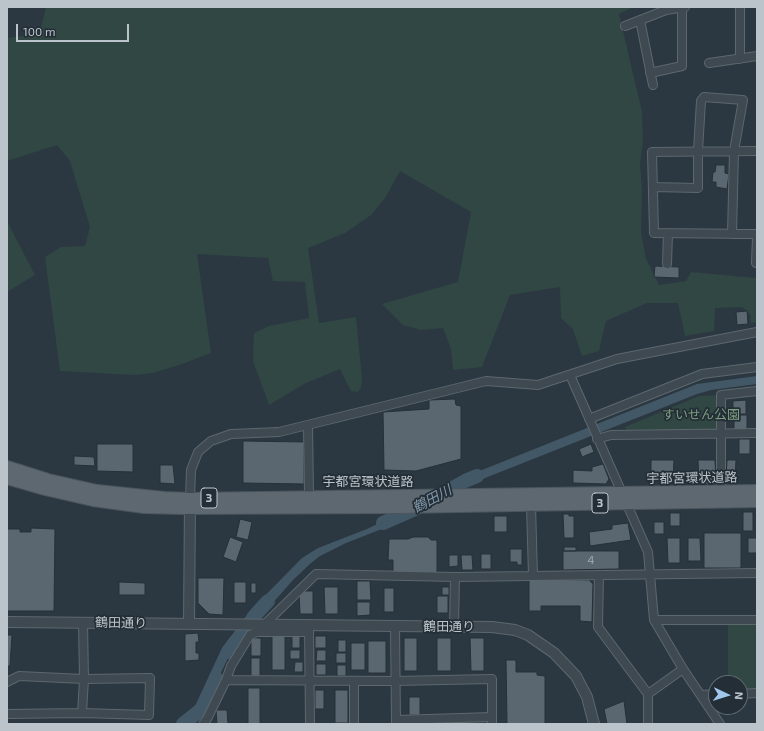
<!DOCTYPE html>
<meta charset="utf-8">
<style>
body{margin:0}
#map{position:relative;width:764px;height:731px;overflow:hidden;background:#2b3841;font-family:"Exo 2",sans-serif}
canvas{display:block}
.frame{position:absolute;inset:0;border:8px solid #bcc4cb;pointer-events:none}
.north{position:absolute;left:708px;top:675px;width:40px;height:40px;box-sizing:border-box;background:#242e36;border:1px solid #616a72;border-radius:50%;rotate:94deg;font-size:11px;font-weight:700;line-height:16px;text-align:center;color:#bcc4cb}
.north::after{content:'';display:block;margin:auto;width:14px;height:18px;background:#a0c8ec;clip-path:polygon(50% 0,100% 100%,50% 72%,0 100%)}
.scale{position:absolute;left:16px;top:24px;width:113px;height:18px;box-sizing:border-box;border:2px solid #bcc4cb;border-top:0;padding-left:5px;font-size:12px;line-height:14px;white-space:nowrap;color:#bcc4cb;-webkit-text-stroke:3px #242e36;paint-order:stroke}
</style>
<div id="map">
<canvas width="764" height="731"></canvas>
<div class="frame"></div>
<div class="north">N</div>
<div class="scale">100 m</div>
</div>
<script>
const ctx = document.querySelector('canvas').getContext('2d');
ctx.lineJoin = 'round';
function fillPath(path, color) { ctx.fillStyle = color; ctx.fill(path, 'evenodd'); }
const shape = rows => new Path2D(rows.map(r => 'M' + r).join(''));
function stroke(path, color, width, dash) { ctx.strokeStyle = color; ctx.lineWidth = width; ctx.lineCap = dash ? 'butt' : 'round'; ctx.setLineDash(dash || []); ctx.stroke(path); }
function write(font, color, halo, rows, align = 'center') {
  ctx.font = font + ' "Exo 2","Noto Sans JP",sans-serif'; ctx.lineWidth = 3.5; ctx.setLineDash([]); ctx.textBaseline = 'middle'; ctx.strokeStyle = halo; ctx.fillStyle = color; for (const [text, x, y, turn = 0] of rows) {
    ctx.save(); ctx.translate(x, y); ctx.rotate((+turn || 0) * Math.PI / 180); ctx.textAlign = isNaN(turn) ? turn : align; if (halo) ctx.strokeText(text, 0, 0); ctx.fillText(text, 0, 0); ctx.restore();
  }
}
const green = shape([
 [46,7,633,7,619,14,642,112,643,141,640,164,642,190,641,233,646,259,659,285,686,281,691,272,757,278,757,322,751,323,750,314,742,307,715,308,714,331,685,336,678,303,647,303,606,321,599,351,582,356,573,329,561,318,560,287,510,295,482,367,453,370,451,349,443,328,421,330,403,325,382,304,458,282,471,212,400,171,385,198,371,215,345,233,308,248,319,323,356,317,362,379,361,388,358,392,351,391,340,369,304,384,269,405,253,361,254,333,269,326,309,318,305,282,273,281,268,258,197,254,211,353,182,364,153,373,134,375,60,371,45,257,61,247,85,246,90,227,70,161,57,145,7,161,7,38,41,34,41,27],
 [7,221,35,275,7,292],
 [721,395,720,433,628,434,625,427,699,396],
 [728,624,757,624,757,690,740,691,740,683,728,683]
]);
const water = shape([
 [757,376,757,384,711,390,697,394,470,484,454,484,472,474,697,384],
 [394,516,415,516,346,543,320,556,311,563,293,580,262,615,247,614,302,558,318,548,367,529],
 [231,636,241,637,233,648,199,717,193,724,184,724,195,706,222,648]
]);
const river = shape([
 [383,523,417,508,465,481,477,476],
 [228,652,257,613,268,601],
 [183,724,203,708,210,699,216,678]
]);
const building = shape([
 [716,165,725,165,725,173,729,174,727,189,716,187,716,182,712,182,713,172,715,172,716,165],
 [655,266,679,267,679,278,654,277,655,266],
 [747,311,748,324,737,325,736,312,747,311],
 [455,399,456,405,461,406,461,459,416,471,384,470,383,412,429,409,429,400,455,399],
 [746,400,746,414,733,414,733,401,746,400],
 [734,415,747,415,747,430,734,430,734,415],
 [739,439,750,439,750,454,739,454,739,439],
 [243,441,304,442,304,484,243,483,243,441],
 [97,444,133,444,133,472,97,471,97,444],
 [591,444,594,452,582,457,579,449,591,444],
 [74,456,94,457,95,466,74,465,74,456],
 [651,460,674,460,673,480,651,480,651,460],
 [698,460,715,460,716,480,712,484,699,484,698,460],
 [727,460,736,460,735,482,729,482,726,478,727,460],
 [603,464,609,479,606,484,573,483,573,470,592,471,592,467,603,464],
 [160,465,173,465,175,484,160,483,160,465],
 [743,512,753,512,753,531,743,531,743,512],
 [670,513,680,513,680,526,670,526,670,513],
 [563,514,569,514,569,516,574,516,574,538,564,538,563,514],
 [494,516,507,516,507,532,494,532,494,516],
 [240,519,252,522,248,540,236,537,240,519],
 [654,522,664,522,664,534,654,534,654,522],
 [628,523,631,540,590,546,589,532,612,529,612,525,628,523],
 [31,528,55,529,54,611,7,611,7,529,20,529,20,532,31,532,31,528],
 [704,533,741,533,741,568,704,568,704,533],
 [230,537,243,542,236,562,223,557,230,537],
 [413,537,428,537,431,540,437,540,437,574,393,573,393,560,388,560,389,539,408,539,413,537],
 [667,538,680,538,680,563,668,563,667,538],
 [688,538,700,538,701,561,688,561,688,538],
 [748,538,757,538,757,553,748,553,748,538],
 [564,547,576,547,576,551,564,551,564,547],
 [510,549,522,549,522,565,517,565,517,562,510,562,510,549],
 [563,551,619,551,619,569,563,570,563,551],
 [481,554,491,554,491,569,481,569,481,554],
 [449,555,458,555,458,566,449,567,449,555],
 [461,555,472,555,473,570,462,570,461,555],
 [198,578,224,578,223,615,209,614,198,603,198,578],
 [529,579,589,580,593,584,592,622,580,621,580,606,541,606,541,611,529,611,529,579],
 [357,581,370,581,371,600,357,600,357,581],
 [119,582,145,583,145,595,119,595,119,582],
 [234,582,246,582,246,603,234,603,234,582],
 [251,583,256,583,256,593,251,593,251,583],
 [324,587,338,587,338,614,325,614,324,587],
 [442,587,449,587,449,595,442,595,442,587],
 [384,588,394,588,394,612,384,612,384,588],
 [299,591,313,591,313,614,300,614,299,591],
 [437,596,448,596,448,613,437,613,437,596],
 [357,602,370,602,370,615,357,616,357,602],
 [198,633,199,642,196,642,196,653,199,653,199,660,185,661,185,634,198,633],
 [7,635,12,635,10,666,7,666,7,635],
 [272,636,285,636,285,670,272,670,272,636],
 [292,636,300,636,300,648,292,648,292,636],
 [315,636,326,636,326,648,315,648,315,636],
 [251,638,261,638,261,656,251,656,251,638],
 [404,638,417,638,417,671,404,671,404,638],
 [437,638,451,638,451,671,437,671,437,638],
 [470,638,484,638,484,671,471,671,470,638],
 [338,640,346,640,346,652,338,652,338,640],
 [368,641,386,641,386,673,368,673,368,641],
 [351,643,365,643,365,670,351,670,351,643],
 [290,650,300,650,300,659,290,659,290,650],
 [317,650,326,650,326,661,316,661,317,650],
 [336,653,346,653,346,663,336,663,336,653],
 [251,658,260,658,260,676,251,676,251,658],
 [506,660,516,660,516,672,537,672,537,675,545,676,545,724,507,724,506,660],
 [295,662,303,662,303,672,294,672,295,662],
 [316,664,326,664,326,675,316,675,316,664],
 [337,665,346,665,346,676,337,676,337,665],
 [248,688,260,688,260,724,248,724,248,688],
 [315,690,324,690,324,709,315,709,315,690],
 [335,690,348,690,348,723,335,723,335,690],
 [409,697,420,697,420,715,409,715,409,697],
 [624,701,627,724,607,724,604,709,624,701],
 [216,710,227,710,228,724,217,724,216,710]
]);
const minor = shape([
 [740,7,740,59],
 [640,20,653,85],
 [625,26,666,10,685,7],
 [709,63,757,56],
 [650,73,682,66,682,7],
 [757,151,652,152,654,233,757,234],
 [653,187,698,188,698,151,701,101,704,97,743,100,734,151,732,234],
 [756,263,757,237],
 [667,264,668,233],
 [570,375,648,552,654,620,683,669,720,724],
 [589,419,702,374,757,367],
 [308,425,309,496],
 [597,439,611,435,757,433],
 [721,492,721,395,757,391],
 [190,499,191,470,198,452,211,441,231,434,279,432,486,381,538,385,617,359,757,332],
 [531,505,533,576],
 [599,575,598,627,648,694,648,724],
 [654,620,757,620],
 [264,625,316,574,455,577,757,573],
 [395,626,396,724],
 [309,627,310,724],
 [454,627,455,577],
 [226,680,231,666,250,635,257,632,309,632],
 [354,681,354,724],
 [7,682,19,676,84,679,150,678,149,715,82,713],
 [648,694,683,669],
 [740,694,757,693],
 [701,695,716,694],
 [7,714,82,713,84,679,83,622],
 [396,720,492,717],
 [203,724,207,719,226,680,395,681,492,679,492,724]
]);
const tertiary = shape([
 [7,622,492,627,515,630,528,635,554,653,576,676,587,697,594,724],
 [189,624,190,501]
]);
const primary = shape([
 [7,467,48,480,97,491,164,498,190,499,757,491],
 [7,478,45,489,93,500,144,507,183,508,398,507,757,501]
]);
const numberNames = [
 ["４",591,560]
];
const shields = [
 [209,498,16],
 [600,503,16]
];
const shieldNames = [
 ["3",209,498],
 ["3",600,503]
];
const parkNames = [
 ["すいせん公園",701,415]
];
const streetNames = [
 ["宇都宮環状道路",692,478,-1],
 ["宇都宮環状道路",368,482],
 ["鶴田通り",121,623,1],
 ["鶴田通り",449,627]
];
const waterNames = [
 ["鶴田川",432,499,-28]
];
fillPath(green, '#314744');
fillPath(water, '#435867');
stroke(river, '#435867', 14);
fillPath(building, '#5a6670');
stroke(building, '#263038', 1);
stroke(minor, '#5d676e', 10);
stroke(tertiary, '#5d676e', 12);
stroke(primary, '#4c555d', 14);
stroke(minor, '#3f4951', 8);
stroke(tertiary, '#3f4951', 10);
stroke(primary, '#5d6871', 12);
write('11px', '#a4acb4', null, numberNames);
for (const [x, y, w] of shields) { const box = new Path2D(); box.roundRect(x - w / 2, y - 10, w, 20, 3); ctx.fillStyle = '#242e36'; ctx.fill(box); stroke(box, '#bcc4cb', 1); }
write('bold 12px', '#bcc4cb', null, shieldNames);
write('13px', '#7d9e80', '#242e36', parkNames);
write('13px', '#bcc4cb', '#242e36', streetNames);
write('italic 14px', '#8198aa', '#242e36', waterNames);
</script>
